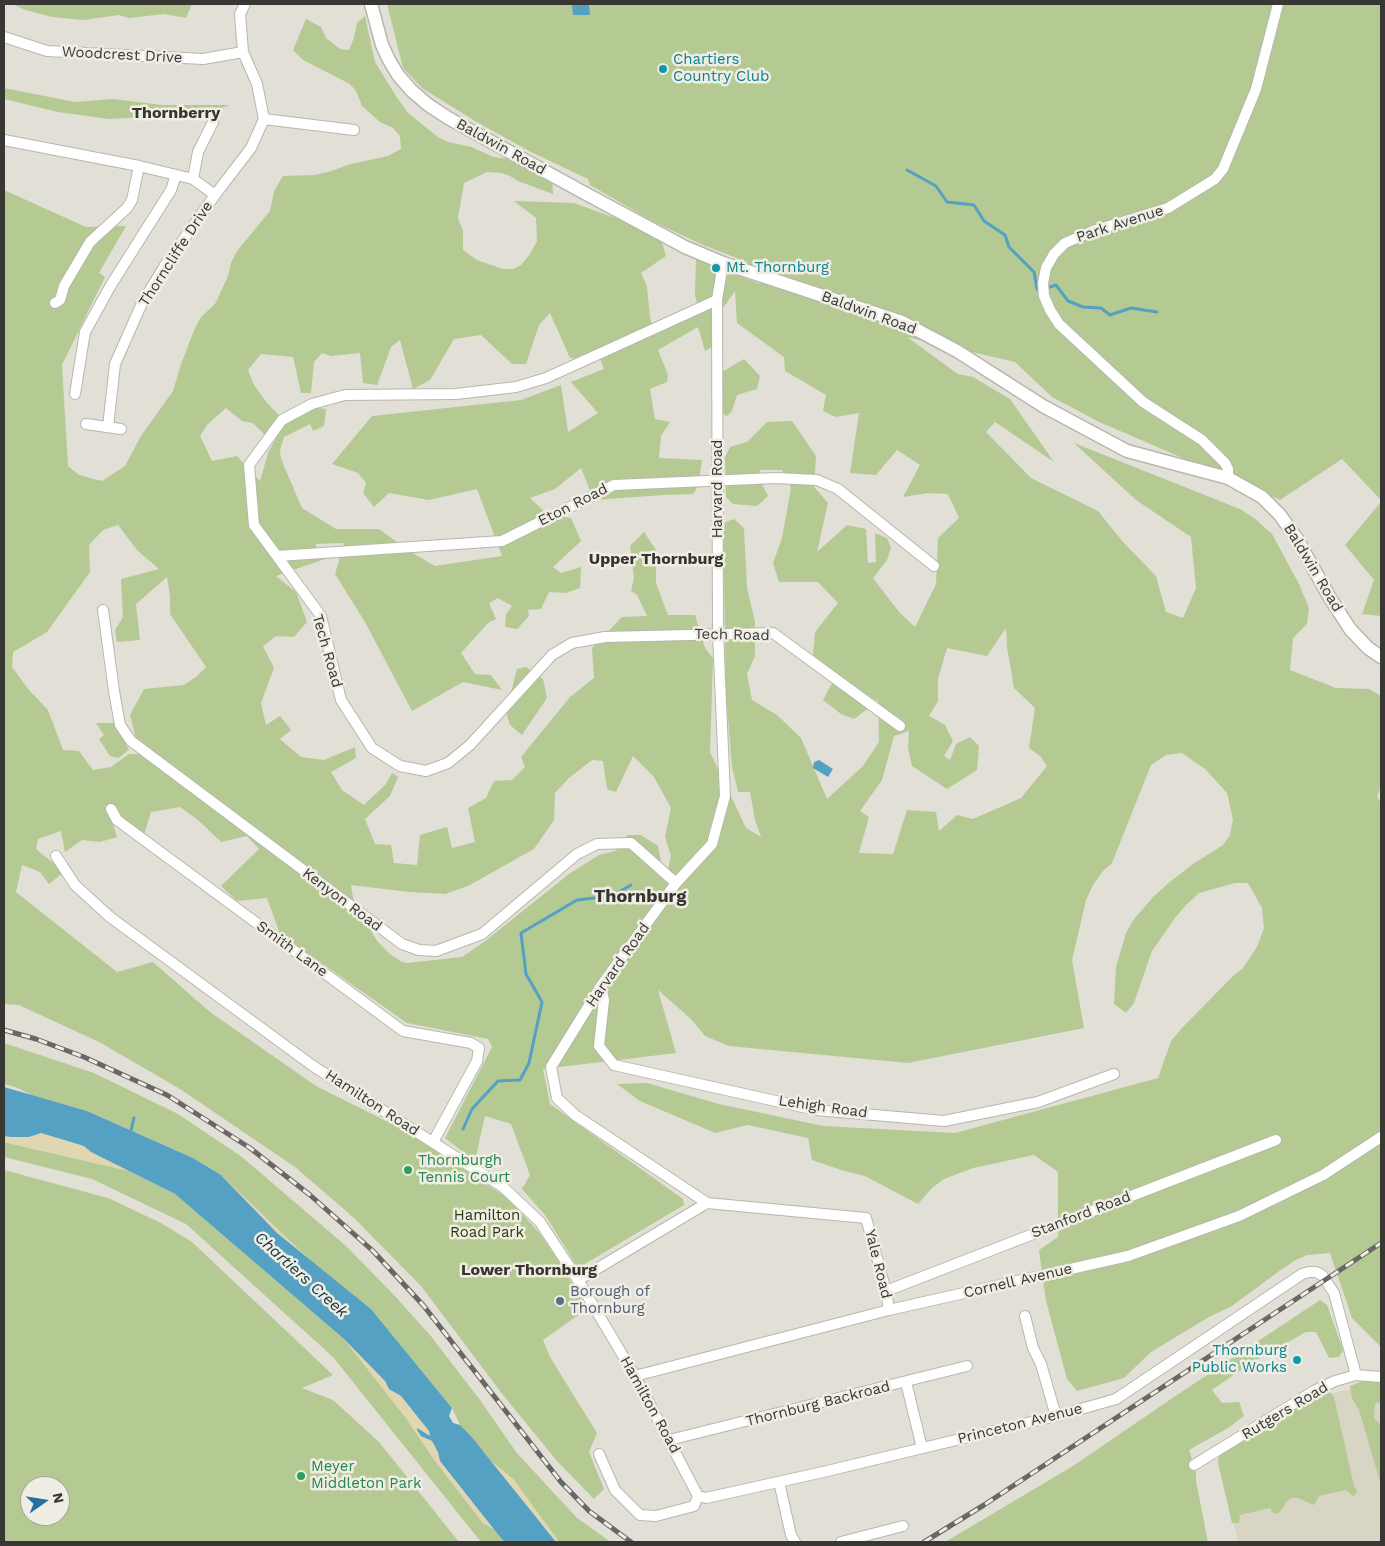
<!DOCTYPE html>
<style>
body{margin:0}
#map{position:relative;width:1385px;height:1546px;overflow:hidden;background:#e2dfd7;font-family:"Work Sans",sans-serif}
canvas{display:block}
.frame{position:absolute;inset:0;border:5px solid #383734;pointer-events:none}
.north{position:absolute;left:20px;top:1476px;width:50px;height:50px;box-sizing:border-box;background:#efede4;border:1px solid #a6a49e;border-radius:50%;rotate:77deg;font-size:14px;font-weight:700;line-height:20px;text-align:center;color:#383734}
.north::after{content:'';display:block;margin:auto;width:18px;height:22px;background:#2671a4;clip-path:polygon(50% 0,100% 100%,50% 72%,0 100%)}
</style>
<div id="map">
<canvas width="1385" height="1546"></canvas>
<div class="frame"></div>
<div class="north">N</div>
</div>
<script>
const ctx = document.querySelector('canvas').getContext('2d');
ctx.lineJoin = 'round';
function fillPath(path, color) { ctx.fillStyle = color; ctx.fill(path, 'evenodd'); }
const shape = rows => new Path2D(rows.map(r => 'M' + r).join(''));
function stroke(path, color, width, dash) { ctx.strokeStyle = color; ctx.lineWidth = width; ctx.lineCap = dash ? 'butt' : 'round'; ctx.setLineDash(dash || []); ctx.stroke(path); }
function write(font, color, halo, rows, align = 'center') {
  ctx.font = font + ' "Work Sans",sans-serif'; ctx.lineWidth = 5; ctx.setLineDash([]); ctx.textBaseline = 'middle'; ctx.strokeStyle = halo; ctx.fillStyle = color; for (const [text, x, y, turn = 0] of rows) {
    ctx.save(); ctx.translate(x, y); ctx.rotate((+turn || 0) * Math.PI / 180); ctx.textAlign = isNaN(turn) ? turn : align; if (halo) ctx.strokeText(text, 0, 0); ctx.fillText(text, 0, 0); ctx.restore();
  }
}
const built = shape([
 [1355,1388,1381,1389,1381,1542,1238,1542,1231,1512,1328,1394]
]);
const green = shape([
 [12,4,192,4,186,18,164,14,129,18,119,15,83,20,52,17,26,10],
 [387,4,1381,4,1381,500,1342,459,1280,500,1097,421,1052,397,1015,362,907,337,958,374,973,377,1010,399,1054,462,995,422,986,432,1031,478,1098,511,1123,542,1156,576,1166,612,1183,618,1196,588,1191,537,1136,500,1074,443,1240,509,1254,518,1272,534,1299,584,1309,608,1307,624,1293,638,1290,670,1336,688,1369,689,1381,696,1381,786,1377,797,1381,803,1381,1347,1352,1318,1330,1253,1307,1255,1296,1260,1282,1269,1232,1306,1209,1317,1151,1352,1124,1378,1077,1391,1067,1379,1046,1301,1039,1250,1058,1237,1058,1172,1034,1155,973,1168,944,1179,932,1188,918,1204,865,1176,841,1170,812,1160,808,1138,748,1125,715,1133,640,1101,617,1084,647,1083,719,1104,823,1126,955,1133,1158,1078,1171,1041,1182,1028,1232,977,1243,968,1257,947,1264,928,1262,908,1248,883,1235,883,1199,893,1186,905,1175,918,1152,951,1134,1003,1126,1013,1114,1004,1116,967,1126,933,1134,919,1154,896,1171,881,1193,864,1223,845,1230,835,1233,819,1227,793,1205,769,1182,753,1166,755,1151,765,1112,863,1103,871,1093,885,1086,900,1072,960,1084,1028,908,1063,729,1046,705,1036,692,1020,658,990,676,1053,543,1069,550,1104,683,1199,684,1205,578,1268,545,1215,522,1189,530,1175,511,1124,485,1116,475,1161,445,1138,492,1047,488,1039,407,1023,280,934,267,898,237,901,221,886,259,849,247,836,221,842,198,820,180,807,151,812,144,835,111,817,117,837,100,842,82,840,65,852,61,831,38,839,36,849,64,872,49,884,40,872,22,865,16,892,117,972,153,962,210,1012,316,1086,404,1130,509,1199,541,1235,562,1266,587,1309,543,1340,550,1357,597,1433,589,1452,604,1489,594,1499,557,1461,503,1395,421,1286,354,1218,295,1167,180,1089,101,1043,19,1005,4,1004,4,190,86,227,126,226,99,273,105,277,62,365,68,466,79,475,102,481,125,466,141,436,173,391,181,364,195,328,201,317,215,304,228,276,231,263,237,251,270,211,274,191,283,176,314,175,328,172,351,164,388,156,401,149,400,136,393,128,380,122,362,106,356,91,350,84,303,60,293,50,306,19,321,27,326,38,340,49,349,50,354,38,357,23,365,16,375,62,396,96,408,113,438,137,448,142,471,147,494,157,516,160,552,179,553,194,518,181,510,176,502,173,487,172,464,183,458,218,463,231,463,250,477,260,503,269,513,269,521,265,530,254,537,241,536,218,514,201,574,203,618,219,662,242,666,256,641,273,647,286,650,317,654,333,700,312,695,296,696,259,760,284,742,260,703,245,654,222,590,185,588,179,531,152,475,121,422,88,403,68],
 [735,291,737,323,784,357,785,371,826,395,823,411,836,417,859,413,850,473,876,475,897,450,920,465,903,497,928,493,948,494,959,518,938,538,936,584,915,627,899,612,873,578,887,560,891,548,887,538,875,533,876,562,868,563,866,529,847,525,817,552,828,503,814,487,816,456,792,421,767,422,747,442,730,447,725,457,726,497,733,504,757,506,768,496,761,482,760,470,782,470,791,488,782,538,773,563,779,582,818,582,838,603,815,632,813,655,837,674,823,700,841,714,854,719,869,708,869,697,878,701,879,742,863,766,827,799,801,738,777,715,752,700,747,674,755,656,755,622,747,588,744,528,734,519,723,523,726,695,732,767,738,792,750,792,755,820,761,837,746,828,710,752,713,658,705,648,695,615,668,615,656,583,656,550,644,532,630,546,634,578,631,591,637,595,647,616,622,617,592,648,594,678,570,697,521,757,525,767,512,780,494,781,486,798,468,808,475,842,452,848,447,827,420,835,417,865,394,863,391,845,375,844,365,819,390,796,398,777,392,773,386,784,364,805,342,790,331,772,356,758,355,747,324,760,301,757,280,739,291,730,280,716,266,725,261,703,274,668,263,646,276,636,294,637,307,622,296,592,276,576,325,559,315,544,344,543,335,574,365,622,412,711,463,682,502,690,491,675,475,674,461,653,488,623,496,619,489,603,498,598,512,606,506,614,505,627,517,629,529,616,528,610,541,609,549,592,566,593,580,588,581,567,561,573,553,567,581,541,571,518,547,514,530,498,555,489,581,468,594,500,664,495,693,494,698,486,702,460,659,458,661,436,670,422,655,419,650,389,667,382,668,375,658,350,698,327,705,351,712,347,716,304,724,307],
 [550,313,570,358,600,359,604,369,571,382,598,413,568,432,561,385,521,400,372,416,332,464,358,473,366,483,363,493,374,507,389,493,429,500,477,489,502,556,435,566,411,552,379,529,336,529,302,508,281,459,280,450,284,437,310,424,313,431,324,426,326,409,313,407,283,425,268,453,260,481,237,456,212,461,200,436,207,425,226,408,242,421,253,423,265,435,280,416,267,403,254,385,248,370,261,354,293,357,301,393,311,393,314,362,322,353,331,356,360,353,363,383,377,385,391,347,400,340,413,389,430,380,454,339,481,335,512,364,526,364,539,325],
 [118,525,137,550,159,569,121,579,123,617,115,630,117,642,140,640,136,604,167,577,170,596,170,614,206,667,196,677,184,685,144,689,130,715,140,754,129,754,111,767,93,770,79,751,63,750,48,710,29,690,12,667,13,652,47,632,90,572,89,545,103,530],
 [1006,628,1007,647,1014,688,1035,708,1029,748,1040,756,1047,766,1021,798,973,819,957,815,939,831,936,812,907,810,893,854,859,853,869,817,860,811,882,780,894,736,909,731,908,748,912,766,947,789,977,770,979,746,970,737,956,744,950,760,944,756,953,741,945,725,929,716,938,701,938,679,947,648,987,656],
 [633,756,654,777,671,808,665,837,671,856,665,883,658,846,641,835,628,835,615,851,599,855,569,874,484,942,462,957,407,963,402,962,390,954,377,941,353,898,351,885,409,892,445,894,468,886,534,849,554,820,555,793,569,778,592,760,603,761,607,789,616,792],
 [4,88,75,102,113,99,162,105,230,105,203,114,109,119,58,112,4,99],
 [744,359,760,376,757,389,737,395,732,411,727,416,720,412,722,372],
 [1381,502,1381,616,1362,614,1374,580,1345,545],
 [526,667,543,679,547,698,522,735,510,725,506,712,517,669],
 [96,723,115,723,129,750,118,758,110,756,99,739,104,735],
 [4,1043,94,1073,178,1114,242,1157,346,1246,393,1294,430,1335,480,1400,516,1452,577,1518,611,1542,559,1542,514,1480,492,1462,460,1425,452,1408,371,1309,312,1262,221,1175,193,1158,87,1111,31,1095,18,1088,4,1084],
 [4,1142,129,1171,175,1194,344,1339,406,1418,433,1458,483,1523,494,1529,503,1542,481,1542,333,1357,186,1224,92,1179,4,1157],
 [4,1170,108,1198,161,1223,192,1242,333,1375,302,1388,333,1400,379,1442,459,1542,4,1542],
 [30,1486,60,1486,60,1516,30,1516],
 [1320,1300,1327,1305,1343,1350,1339,1357,1329,1358,1316,1332,1306,1332,1249,1364,1212,1390,1222,1403,1239,1402,1244,1416,1228,1428,1189,1450,1196,1472,1196,1481,1208,1542,945,1542,1073,1466,1171,1399],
 [1362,1381,1381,1382,1381,1402,1375,1404,1374,1418,1381,1425,1381,1485,1359,1410,1352,1398,1350,1386],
 [1325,1390,1329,1391,1334,1397,1354,1486,1357,1490,1356,1494,1353,1496,1346,1490,1323,1495,1318,1497,1316,1502,1314,1505,1298,1498,1291,1498,1287,1501,1281,1511,1276,1514,1272,1512,1270,1508,1240,1515,1239,1523,1232,1523,1218,1463,1219,1456,1226,1450]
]);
const sand = shape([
 [41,1133,84,1146,91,1152,129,1171,4,1142,4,1136,11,1137,29,1137],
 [221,1175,312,1262,276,1233],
 [344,1339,385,1381,389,1389,401,1396,429,1431,431,1437,421,1436,432,1440,438,1452,440,1461,494,1529,483,1523,433,1458,406,1418],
 [492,1462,513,1479,559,1542,556,1542,543,1524,535,1517]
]);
const water = shape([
 [572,4,589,4,590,15,573,15],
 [819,760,833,769,828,777,813,768,814,762],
 [4,1087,87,1111,193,1158,221,1175,277,1233,371,1309,452,1408,449,1416,453,1423,460,1425,470,1435,556,1542,504,1542,440,1461,438,1452,432,1441,421,1436,417,1430,417,1428,430,1436,429,1431,401,1396,389,1389,385,1381,344,1339,175,1194,91,1152,84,1146,41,1133,29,1137,11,1137,4,1136]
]);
const stream = shape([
 [907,170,936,186,947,202,974,205,984,221,1005,235,1009,247,1034,272,1037,289],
 [1050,287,1056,285,1068,301,1083,307,1101,308,1110,315,1131,308,1157,312],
 [463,1129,472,1109,498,1081,520,1080,529,1063,542,1002,526,974,521,933,577,900,612,896,631,885],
 [130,1134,134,1118]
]);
const minor = shape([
 [245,4,240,14,243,52,257,84,264,119,354,130],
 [4,37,47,51,203,59,243,52],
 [4,140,139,166,193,179,215,195,251,148,264,119],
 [193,179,198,152,213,122],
 [723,263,717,300,718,633,725,796,712,844,676,883,601,986,551,1067,557,1098,575,1115,707,1203,866,1218,886,1291,889,1310],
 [717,300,546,378,516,387,456,394,345,395,312,404,282,420,249,465,254,525,321,616,341,700,372,748,400,766,426,771,448,763,470,745,552,655,572,643,605,637,773,633,900,726],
 [55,303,60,300,64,286,90,242,127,208,132,200,139,166],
 [75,394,85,332,111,285,171,190,176,175],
 [86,424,121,429],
 [108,427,115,364,142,303,164,267,215,195],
 [1228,478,1228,469,1225,463,1202,440,1143,402,1059,324,1050,310,1044,296,1043,283,1046,268,1054,254,1065,243,1093,231,1168,208,1215,179,1223,169,1256,89,1278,4],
 [277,556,502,541,614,485,776,478,817,480,838,489,934,566],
 [103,610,114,691,120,725,131,741,402,944,419,950,436,951,482,934,577,854,597,844,631,843,676,883],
 [111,809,117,820,403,1031,471,1043,479,1048,477,1061,433,1142],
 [56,856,75,885,110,917,313,1066,503,1187,540,1222,578,1280,635,1376,698,1496],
 [601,986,604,1000,599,1046,614,1065,816,1110,944,1121,1038,1102,1114,1074],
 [578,1280,707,1203],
 [886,1291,1276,1140],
 [1025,1316,1033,1348,1041,1364,1056,1416],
 [635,1376,889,1310,1128,1256,1239,1216,1323,1175,1381,1137],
 [906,1382,922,1448],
 [669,1440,967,1366],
 [599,1454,615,1490,640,1515,656,1516,694,1506,698,1496],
 [1194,1465,1314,1391,1335,1381,1356,1375,1381,1377],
 [779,1482,791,1535,795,1542],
 [698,1496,706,1498,823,1472,1056,1416,1116,1399,1302,1274,1309,1272,1316,1272,1322,1275,1334,1293,1356,1375],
 [841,1542,903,1526]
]);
const tertiary = shape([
 [371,4,382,45,389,60,398,75,411,90,427,104,448,118,579,190,685,247,723,263,902,322,957,351,1043,406,1127,451,1228,478,1262,497,1280,515,1297,539,1330,598,1350,629,1368,648,1381,657]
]);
const rail = shape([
 [4,1030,36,1039,84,1057,167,1095,250,1148,310,1195,373,1251,423,1305,561,1482,589,1511,631,1542],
 [924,1542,984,1505,1381,1243]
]);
const markers = [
 [663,69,5,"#0f9aa8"],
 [716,268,5,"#0f9aa8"],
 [408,1170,5,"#2e9e5b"],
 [560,1301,5,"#5c6f8a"],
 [1297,1360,5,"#0f9aa8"],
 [301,1476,5,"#2e9e5b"]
];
const streetNames = [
 ["Woodcrest Drive",122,55,3],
 ["Baldwin Road",501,147,29],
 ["Park Avenue",1120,224,-18],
 ["Thorncliffe Drive",176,254,-57],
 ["Baldwin Road",869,313,20],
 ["Harvard Road",718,489,-90],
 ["Eton Road",573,505,-27],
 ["Baldwin Road",1313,568,59],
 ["Tech Road",732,635,1],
 ["Tech Road",327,651,74],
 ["Kenyon Road",342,900,37],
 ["Smith Lane",292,949,36],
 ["Harvard Road",618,965,-55],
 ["Hamilton Road",372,1103,33],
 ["Lehigh Road",823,1107,8],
 ["Stanford Road",1081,1215,-21],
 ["Yale Road",878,1264,76],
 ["Cornell Avenue",1018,1281,-13],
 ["Thornburg Backroad",818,1404,-14],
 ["Hamilton Road",650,1405,61],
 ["Rutgers Road",1285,1411,-31],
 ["Princeton Avenue",1020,1424,-14]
];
const cultureNames = [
 ["Chartiers",673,60],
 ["Country Club",673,77],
 ["Mt. Thornburg",726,268],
 ["Thornburg",1287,1351,"right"],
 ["Public Works",1287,1368,"right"]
];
const leisureNames = [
 ["Thornburgh",418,1161],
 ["Tennis Court",418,1178],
 ["Meyer",311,1467],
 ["Middleton Park",311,1484]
];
const parkNames = [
 ["Hamilton",487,1216],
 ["Road Park",487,1233]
];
const serviceNames = [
 ["Borough of",570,1292],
 ["Thornburg",570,1309]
];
const neighbourhoodNames = [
 ["Thornberry",176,113],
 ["Upper Thornburg",656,559],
 ["Lower Thornburg",529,1270]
];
const waterNames = [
 ["Chartiers Creek",301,1275,42]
];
const quarterNames = [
 ["Thornburg",640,897]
];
fillPath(built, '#d9d5c5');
fillPath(green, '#b4ca92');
fillPath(sand, '#e0d6b1');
fillPath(water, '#55a1c3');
stroke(stream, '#55a1c3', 3);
stroke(minor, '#b8b6ad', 12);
stroke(tertiary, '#b8b6ad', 15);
stroke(minor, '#fff', 10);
stroke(tertiary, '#fff', 12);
stroke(rail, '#696763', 5);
stroke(rail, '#efede4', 3, [9]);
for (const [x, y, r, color] of markers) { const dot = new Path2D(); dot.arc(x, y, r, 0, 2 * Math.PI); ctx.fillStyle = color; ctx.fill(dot); stroke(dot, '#efede4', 2); }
write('15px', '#383734', '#efede4', streetNames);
write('15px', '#0d838f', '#efede4', cultureNames, 'left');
write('15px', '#27864d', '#efede4', leisureNames, 'left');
write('15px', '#2b3a0a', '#efede4', parkNames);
write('15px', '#4e5e75', '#efede4', serviceNames, 'left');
write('bold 16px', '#37352e', '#efede4', neighbourhoodNames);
write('italic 16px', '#133645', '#efede4', waterNames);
write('bold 18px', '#37352e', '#efede4', quarterNames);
</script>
